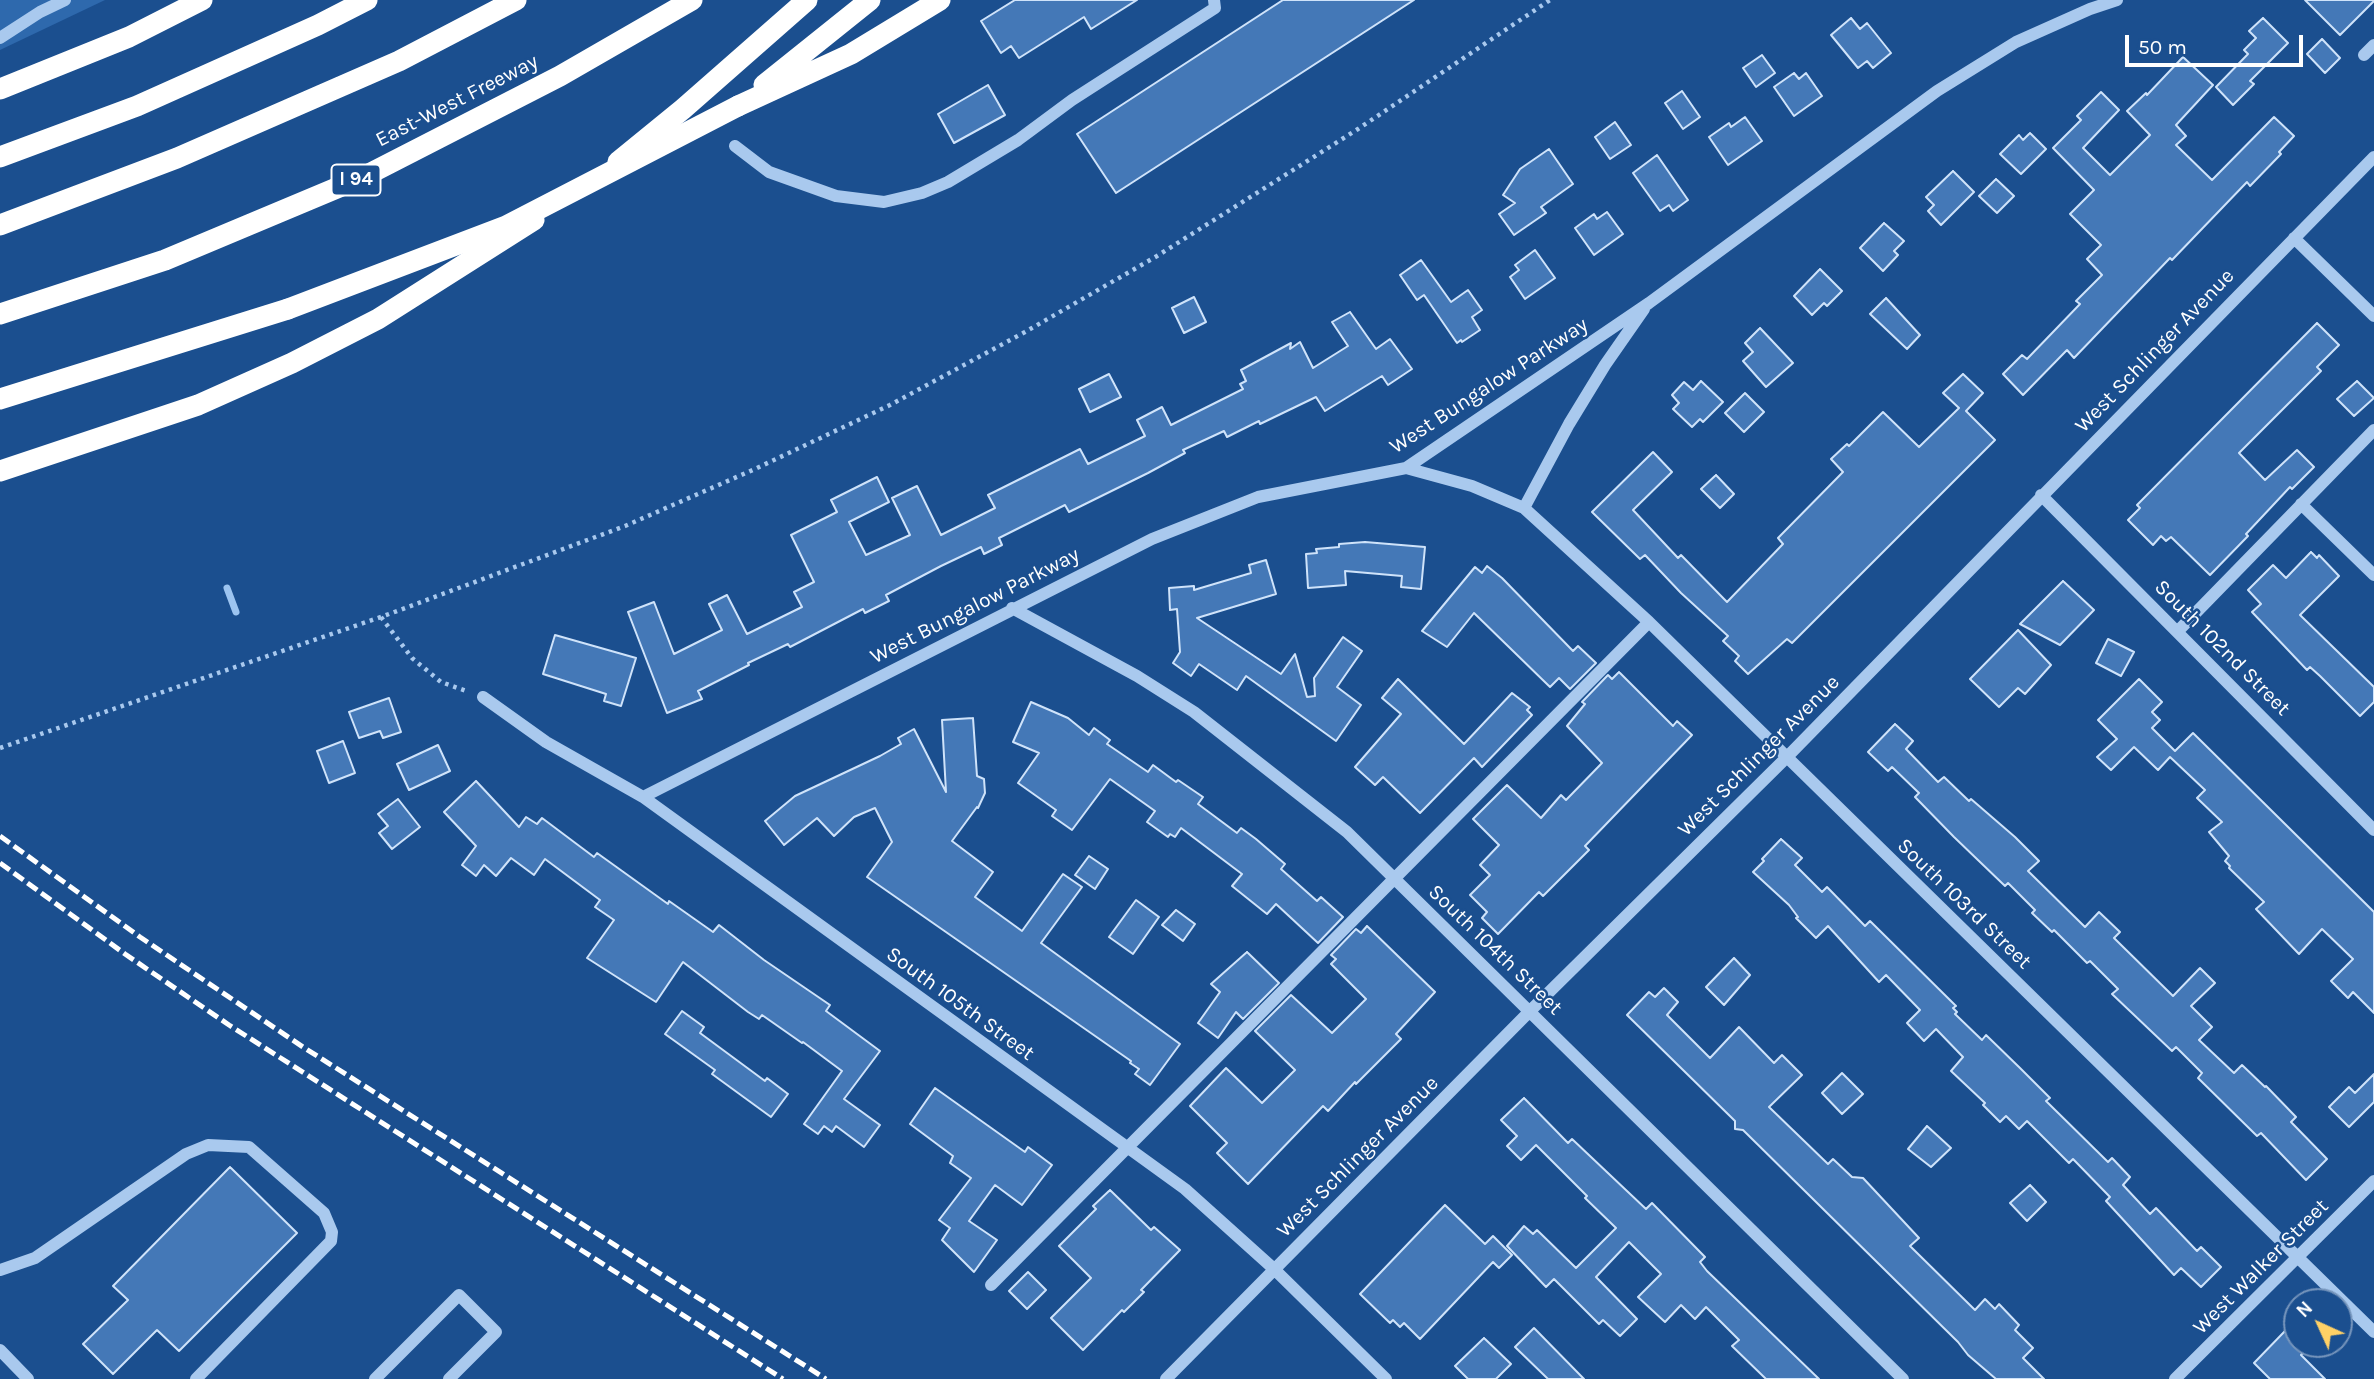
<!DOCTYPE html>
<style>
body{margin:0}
#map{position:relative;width:2374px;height:1379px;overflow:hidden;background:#1b4f8f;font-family:Karla,sans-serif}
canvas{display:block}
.north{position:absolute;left:2283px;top:1288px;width:70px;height:70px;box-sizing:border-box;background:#1b4f8f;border:2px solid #7695bc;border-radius:50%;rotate:315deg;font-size:19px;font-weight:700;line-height:28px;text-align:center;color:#fff}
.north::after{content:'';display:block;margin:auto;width:24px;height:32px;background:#ffd166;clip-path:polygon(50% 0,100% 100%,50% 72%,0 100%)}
.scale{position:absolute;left:2125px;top:35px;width:178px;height:32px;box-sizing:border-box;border:4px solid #fff;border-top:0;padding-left:9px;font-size:21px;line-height:24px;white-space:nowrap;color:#fff;-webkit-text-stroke:5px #1b4f8f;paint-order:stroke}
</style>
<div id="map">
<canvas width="2374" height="1379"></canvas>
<div class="north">N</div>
<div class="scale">50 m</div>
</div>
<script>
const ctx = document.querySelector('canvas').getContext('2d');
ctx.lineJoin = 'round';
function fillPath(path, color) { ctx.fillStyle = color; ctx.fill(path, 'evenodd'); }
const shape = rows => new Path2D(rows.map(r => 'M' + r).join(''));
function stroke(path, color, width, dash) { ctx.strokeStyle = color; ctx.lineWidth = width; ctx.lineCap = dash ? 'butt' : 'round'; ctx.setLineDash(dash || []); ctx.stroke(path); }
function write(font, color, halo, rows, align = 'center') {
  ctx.font = font + ' Karla,sans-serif'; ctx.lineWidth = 5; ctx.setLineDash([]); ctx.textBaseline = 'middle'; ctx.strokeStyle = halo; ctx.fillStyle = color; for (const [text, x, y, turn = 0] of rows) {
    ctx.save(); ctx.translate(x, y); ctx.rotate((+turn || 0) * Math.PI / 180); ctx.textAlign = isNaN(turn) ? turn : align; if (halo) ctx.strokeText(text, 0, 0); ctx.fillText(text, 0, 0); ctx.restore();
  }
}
const green = shape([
 [0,0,105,0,0,50]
]);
const stream = shape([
 [227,588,236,612]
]);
const building = shape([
 [1015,0,1137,0,1091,29,1084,17,1019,58,1011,46,1001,53,981,21,1015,0],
 [1283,0,1414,0,1116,193,1077,134,1283,0],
 [2305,0,2374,0,2374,1,2340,35,2305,0],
 [1851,18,1860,29,1867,23,1891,53,1873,68,1867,61,1858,68,1831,35,1851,18],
 [2263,18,2288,43,2250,81,2254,84,2233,105,2216,87,2248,54,2244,50,2256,38,2249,31,2263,18],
 [2322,39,2340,58,2325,73,2307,54,2322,39],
 [1762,55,1775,73,1756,87,1743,68,1762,55],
 [2183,57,2213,85,2176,125,2186,136,2176,145,2212,180,2274,117,2294,136,2279,152,2281,154,2250,186,2247,182,2172,260,2170,258,2074,358,2067,350,2023,395,2003,374,2022,355,2027,359,2080,304,2076,301,2102,275,2087,259,2101,245,2070,214,2094,190,2053,148,2081,120,2077,116,2101,92,2119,110,2083,148,2110,175,2150,135,2127,111,2146,93,2147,95,2183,57],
 [1794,73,1799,79,1806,73,1822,96,1794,116,1774,87,1794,73],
 [988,85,1005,115,954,143,938,114,988,85],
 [1682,91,1700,117,1683,129,1665,103,1682,91],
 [1745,117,1762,141,1728,165,1709,137,1729,123,1731,127,1745,117],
 [1615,122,1631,145,1610,159,1595,137,1615,122],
 [2030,133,2046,149,2021,174,2000,154,2019,135,2023,140,2030,133],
 [1549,149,1573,184,1541,207,1546,213,1514,235,1499,214,1515,203,1503,195,1520,169,1549,149],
 [1657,155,1688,200,1673,211,1669,205,1660,211,1633,173,1657,155],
 [1953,171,1974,192,1941,225,1928,211,1934,205,1926,197,1953,171],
 [1996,179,2014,196,1997,213,1979,196,1996,179],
 [1607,212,1623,234,1594,255,1575,228,1594,214,1597,219,1607,212],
 [1884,223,1904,241,1894,251,1898,255,1883,271,1860,248,1884,223],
 [1535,250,1555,278,1525,299,1510,277,1519,270,1515,265,1535,250],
 [1421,260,1451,302,1468,290,1482,310,1472,317,1480,330,1462,342,1461,340,1457,343,1424,295,1417,300,1400,275,1421,260],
 [1820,269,1842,291,1827,306,1824,303,1812,315,1794,296,1820,269],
 [1194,297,1206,322,1184,333,1172,308,1194,297],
 [1886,298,1920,335,1907,349,1870,314,1886,298],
 [1350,312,1376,349,1390,339,1412,369,1388,385,1382,376,1325,411,1316,397,1260,424,1259,421,1227,437,1224,431,1183,450,1185,453,1148,473,1069,512,1065,505,999,538,1002,545,984,554,981,547,941,566,886,595,889,601,865,613,863,609,790,647,788,644,748,663,749,665,698,691,702,699,667,713,628,612,654,602,674,654,722,630,709,604,727,595,747,634,802,607,794,592,814,582,791,535,837,512,831,500,877,477,889,502,849,522,866,555,910,535,892,498,917,486,941,535,995,508,988,495,1080,449,1088,464,1145,436,1137,420,1162,407,1171,425,1243,389,1240,384,1246,381,1241,370,1291,343,1290,349,1300,342,1313,368,1348,346,1332,322,1350,312],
 [2317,323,2339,345,2317,367,2321,371,2239,453,2265,480,2297,450,2314,467,2292,489,2290,487,2246,534,2248,536,2210,575,2171,537,2166,541,2161,536,2153,545,2128,520,2140,508,2137,505,2317,323],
 [1760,328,1793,363,1766,387,1743,361,1753,352,1745,343,1760,328],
 [1109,374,1121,397,1090,412,1079,389,1109,374],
 [1963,374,1983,393,1966,411,1995,440,1792,643,1787,639,1748,674,1735,661,1739,656,1723,641,1728,636,1681,593,1645,555,1640,559,1592,512,1653,452,1672,472,1633,510,1678,558,1681,555,1727,602,1783,544,1778,538,1843,472,1831,459,1847,444,1849,446,1883,412,1919,447,1959,408,1943,393,1963,374],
 [1701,381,1723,402,1703,422,1700,419,1692,427,1673,409,1679,403,1672,395,1684,382,1693,390,1701,381],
 [2357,381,2374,398,2354,416,2337,399,2357,381],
 [1745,393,1764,412,1744,432,1725,413,1745,393],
 [1716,475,1734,494,1720,508,1701,489,1716,475],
 [1365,542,1425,547,1421,589,1401,587,1402,576,1345,571,1346,585,1308,588,1306,554,1317,553,1316,549,1339,547,1339,544,1365,542],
 [2311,552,2317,558,2319,555,2339,576,2300,615,2374,687,2374,702,2360,716,2320,676,2310,667,2307,670,2252,612,2261,604,2248,590,2273,565,2286,578,2311,552],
 [1266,560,1276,594,1197,618,1281,674,1295,654,1307,697,1315,696,1314,678,1343,637,1362,651,1337,687,1361,705,1336,741,1246,676,1237,690,1199,664,1191,676,1173,663,1180,652,1177,609,1170,610,1169,588,1194,586,1194,590,1251,573,1249,565,1266,560],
 [1487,566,1502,578,1573,651,1578,646,1596,663,1570,689,1559,678,1550,687,1474,613,1447,647,1422,631,1475,567,1482,573,1487,566],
 [2063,581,2094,610,2060,645,2020,624,2063,581],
 [2018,630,2051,665,2025,694,2018,688,1999,707,1970,679,2018,630],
 [555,635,636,658,621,706,604,701,606,694,543,674,555,635],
 [2108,639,2134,652,2121,676,2096,663,2108,639],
 [1619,672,1673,726,1677,721,1692,735,1585,846,1589,850,1543,896,1539,892,1498,934,1482,918,1487,912,1470,895,1490,875,1480,865,1499,845,1473,819,1507,785,1541,818,1561,795,1566,800,1602,763,1567,726,1585,704,1582,702,1608,675,1612,679,1619,672],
 [1398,679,1464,744,1512,693,1530,707,1527,710,1532,715,1482,767,1474,758,1420,813,1383,777,1375,785,1355,767,1401,714,1382,698,1398,679],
 [2139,679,2162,702,2152,712,2160,720,2152,728,2175,751,2193,733,2374,912,2374,1013,2353,992,2348,998,2331,981,2353,959,2322,929,2299,954,2256,909,2264,902,2229,868,2230,866,2225,861,2229,856,2209,832,2222,822,2197,798,2205,790,2170,757,2158,770,2134,747,2111,770,2097,757,2117,739,2098,720,2139,679],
 [389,698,401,732,383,738,380,731,359,738,349,712,389,698],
 [1031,702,1068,718,1089,735,1094,728,1110,740,1107,744,1148,772,1153,765,1176,782,1178,780,1203,797,1198,804,1237,833,1241,828,1256,839,1285,864,1281,869,1317,901,1321,897,1343,917,1318,943,1276,904,1267,914,1232,886,1242,874,1181,828,1175,837,1170,834,1168,837,1147,822,1155,811,1110,779,1072,830,1052,816,1056,810,1018,783,1039,753,1013,742,1031,702],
 [973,718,977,776,984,779,985,793,978,808,977,807,952,841,993,872,975,897,1022,931,1063,874,1082,887,1041,943,1180,1044,1150,1085,1135,1074,1139,1069,1130,1063,1131,1061,867,877,892,842,875,808,854,817,834,836,817,818,784,845,765,821,795,796,880,756,901,744,898,738,914,729,946,792,942,720,973,718],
 [1895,724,1913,741,1906,749,1938,782,1944,777,1969,801,1971,799,2015,837,2039,861,2028,871,2085,927,2099,912,2120,932,2114,938,2173,996,2200,968,2215,983,2191,1006,2212,1027,2199,1040,2234,1073,2242,1065,2265,1087,2266,1086,2296,1117,2291,1122,2327,1159,2306,1180,2261,1133,2257,1136,2198,1078,2202,1073,2176,1047,2172,1051,2112,994,2118,989,2090,961,2087,963,2054,930,2052,932,2032,913,2035,910,2008,883,2005,886,1954,837,1915,797,1919,793,1892,767,1888,771,1868,752,1895,724],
 [343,741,355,773,329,783,317,751,343,741],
 [438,745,450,771,409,790,397,764,438,745],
 [476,781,519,827,526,817,537,824,542,818,594,857,597,853,668,904,669,901,713,932,719,925,764,960,830,1005,826,1011,880,1051,844,1099,880,1125,864,1147,836,1126,832,1132,824,1126,818,1134,804,1124,842,1071,803,1042,802,1043,762,1015,759,1019,748,1012,683,962,656,1002,587,958,614,920,595,907,600,900,545,859,534,875,511,858,496,876,484,865,476,876,462,865,476,846,444,812,476,781],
 [398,799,420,827,392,849,379,833,388,826,378,814,398,799],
 [1781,839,1802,858,1795,865,1822,892,1827,887,1865,926,1870,921,1956,1006,1953,1008,1957,1012,1955,1014,1982,1040,1986,1035,2020,1068,2050,1098,2046,1101,2108,1162,2112,1158,2130,1177,2123,1185,2150,1214,2156,1208,2197,1251,2201,1247,2221,1267,2201,1287,2181,1268,2174,1275,2106,1201,2110,1197,2073,1159,2069,1163,2027,1121,2019,1129,2006,1116,2000,1122,1983,1105,1985,1103,1951,1071,1963,1057,1936,1029,1924,1041,1907,1023,1920,1010,1886,975,1879,982,1828,926,1816,938,1796,918,1798,917,1789,905,1753,872,1764,861,1762,859,1781,839],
 [1089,856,1108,869,1095,889,1075,875,1089,856],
 [1136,900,1159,917,1133,954,1109,937,1136,900],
 [1176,910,1195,924,1183,941,1162,925,1176,910],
 [1367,926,1435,992,1396,1034,1401,1039,1356,1084,1355,1082,1328,1111,1323,1106,1248,1184,1217,1153,1227,1143,1190,1106,1226,1068,1262,1103,1295,1070,1255,1031,1291,995,1332,1033,1366,999,1331,964,1336,959,1331,955,1356,929,1361,933,1367,926],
 [1247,952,1279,983,1243,1019,1236,1012,1218,1038,1198,1023,1220,992,1211,984,1247,952],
 [1734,958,1750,975,1724,1005,1706,987,1734,958],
 [1664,988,1678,1002,1667,1015,1710,1058,1739,1027,1774,1063,1782,1055,1802,1075,1769,1107,1828,1164,1833,1159,1852,1177,1863,1178,1919,1238,1910,1246,1975,1310,1985,1299,1995,1309,1999,1304,2019,1325,2015,1330,2033,1348,2023,1358,2044,1379,1996,1379,1968,1355,1958,1342,1743,1130,1735,1129,1735,1121,1627,1015,1649,992,1655,997,1664,988],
 [682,1011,704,1027,700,1033,765,1081,767,1078,788,1094,771,1117,712,1074,715,1070,665,1034,682,1011],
 [1842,1073,1863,1094,1842,1114,1822,1093,1842,1073],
 [2374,1074,2374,1102,2349,1127,2329,1107,2349,1087,2355,1093,2374,1074],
 [935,1088,1025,1152,1028,1147,1052,1165,1022,1205,995,1185,969,1221,997,1240,974,1272,942,1240,950,1228,939,1220,971,1178,950,1163,953,1156,910,1124,935,1088],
 [1524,1098,1568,1143,1572,1139,1646,1209,1652,1203,1705,1257,1700,1262,1707,1271,1819,1379,1766,1379,1732,1346,1739,1340,1706,1307,1695,1319,1681,1305,1665,1322,1638,1297,1661,1274,1629,1242,1596,1277,1637,1319,1620,1336,1603,1320,1599,1324,1554,1279,1546,1287,1507,1246,1524,1226,1533,1234,1537,1230,1576,1268,1616,1228,1585,1198,1587,1196,1536,1145,1521,1160,1507,1146,1517,1136,1501,1120,1524,1098],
 [1927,1126,1951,1148,1931,1167,1908,1149,1927,1126],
 [230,1167,297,1233,179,1351,157,1330,113,1374,83,1344,128,1300,113,1286,230,1167],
 [2030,1185,2046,1202,2027,1221,2010,1203,2030,1185],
 [1110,1190,1151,1230,1154,1227,1180,1250,1141,1290,1144,1292,1124,1312,1122,1310,1083,1350,1051,1318,1091,1278,1059,1246,1096,1209,1093,1206,1110,1190],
 [1445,1205,1485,1244,1493,1236,1512,1255,1499,1268,1493,1262,1420,1339,1404,1323,1400,1327,1393,1320,1390,1323,1360,1294,1445,1205],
 [1028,1272,1046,1290,1027,1309,1009,1291,1028,1272],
 [1534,1328,1584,1379,1548,1379,1515,1347,1534,1328],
 [2285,1331,2306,1350,2301,1355,2325,1379,2270,1379,2254,1363,2285,1331],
 [1484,1338,1511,1364,1496,1379,1468,1379,1455,1366,1484,1338]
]);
const path = shape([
 [381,617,412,658,441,682,469,692],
 [0,748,381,617,625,526,755,469,890,405,1025,332,1157,256,1358,129,1550,0]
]);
const minor = shape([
 [0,38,40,12,65,0],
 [2364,55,2374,45],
 [735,146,769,172,836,196,884,202,922,193,948,182,1018,140,1072,100,1215,8,1214,0],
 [2294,238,2374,316],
 [1406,468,1472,486,1524,508,1649,622,2374,1332],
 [2041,495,2374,830],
 [2301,504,2374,575],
 [1524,508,1569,424,1605,365,1644,309],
 [1012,608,1137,676,1194,712,1347,832,1903,1379],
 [2178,631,2374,430],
 [483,697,546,742,643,797,1185,1189,1274,1269,1386,1379],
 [643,797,1152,539,1258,497,1406,468,1649,303,1937,91,2016,42,2090,9,2117,0],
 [0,1270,35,1258,186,1154,208,1145,249,1147,324,1213,332,1232,331,1241,196,1379],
 [991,1285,1649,622],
 [0,1350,28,1379],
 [375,1379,459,1295,496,1332,449,1379],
 [1166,1379,1530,1011,1786,758,2374,157],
 [2175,1379,2374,1181]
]);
const highway = shape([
 [764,85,870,0],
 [0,89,129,37,202,0],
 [738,106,851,54,940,0],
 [0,157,137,106,318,25,367,0],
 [618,162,683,109,807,0],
 [0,225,177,158,399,61,516,0],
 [0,314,165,260,363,177,560,76,692,0],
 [0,399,288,309],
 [0,471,198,405,292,363,378,319,534,220]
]);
const rail = shape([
 [0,836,140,937,303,1047,826,1379],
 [0,863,125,954,229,1025,783,1379]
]);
const highwayBridge = shape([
 [288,309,506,226,738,106]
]);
const shields = [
 [356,180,49]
];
const shieldNames = [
 ["I 94",356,180]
];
const streetNames = [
 ["East-West Freeway",457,101,-27],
 ["West Schlinger Avenue",2155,351,-46],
 ["West Bungalow Parkway",1489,386,-33],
 ["West Bungalow Parkway",975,606,-27],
 ["South 102nd Street",2222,648,45],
 ["West Schlinger Avenue",1759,756,-45],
 ["South 103rd Street",1964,904,44],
 ["South 104th Street",1495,950,44],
 ["South 105th Street",960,1004,36],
 ["West Schlinger Avenue",1358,1157,-45],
 ["West Walker Street",2261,1267,-45]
];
fillPath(green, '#2e69ad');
stroke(stream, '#9cc4f0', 7);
fillPath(building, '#4478b7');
stroke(building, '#cfe3fa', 2);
stroke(path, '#a9c9ee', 4.5, [3.5, 5]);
stroke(minor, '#a9c9ee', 12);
stroke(highway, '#fff', 21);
stroke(rail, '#fff', 5, [12, 5]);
stroke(highwayBridge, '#fff', 21);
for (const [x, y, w] of shields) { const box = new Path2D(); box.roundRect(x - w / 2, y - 15.5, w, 31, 5); ctx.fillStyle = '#1b4f8f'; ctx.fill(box); stroke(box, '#fff', 2); }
write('bold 19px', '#fff', null, shieldNames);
write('21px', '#fff', '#1b4f8f', streetNames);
</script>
